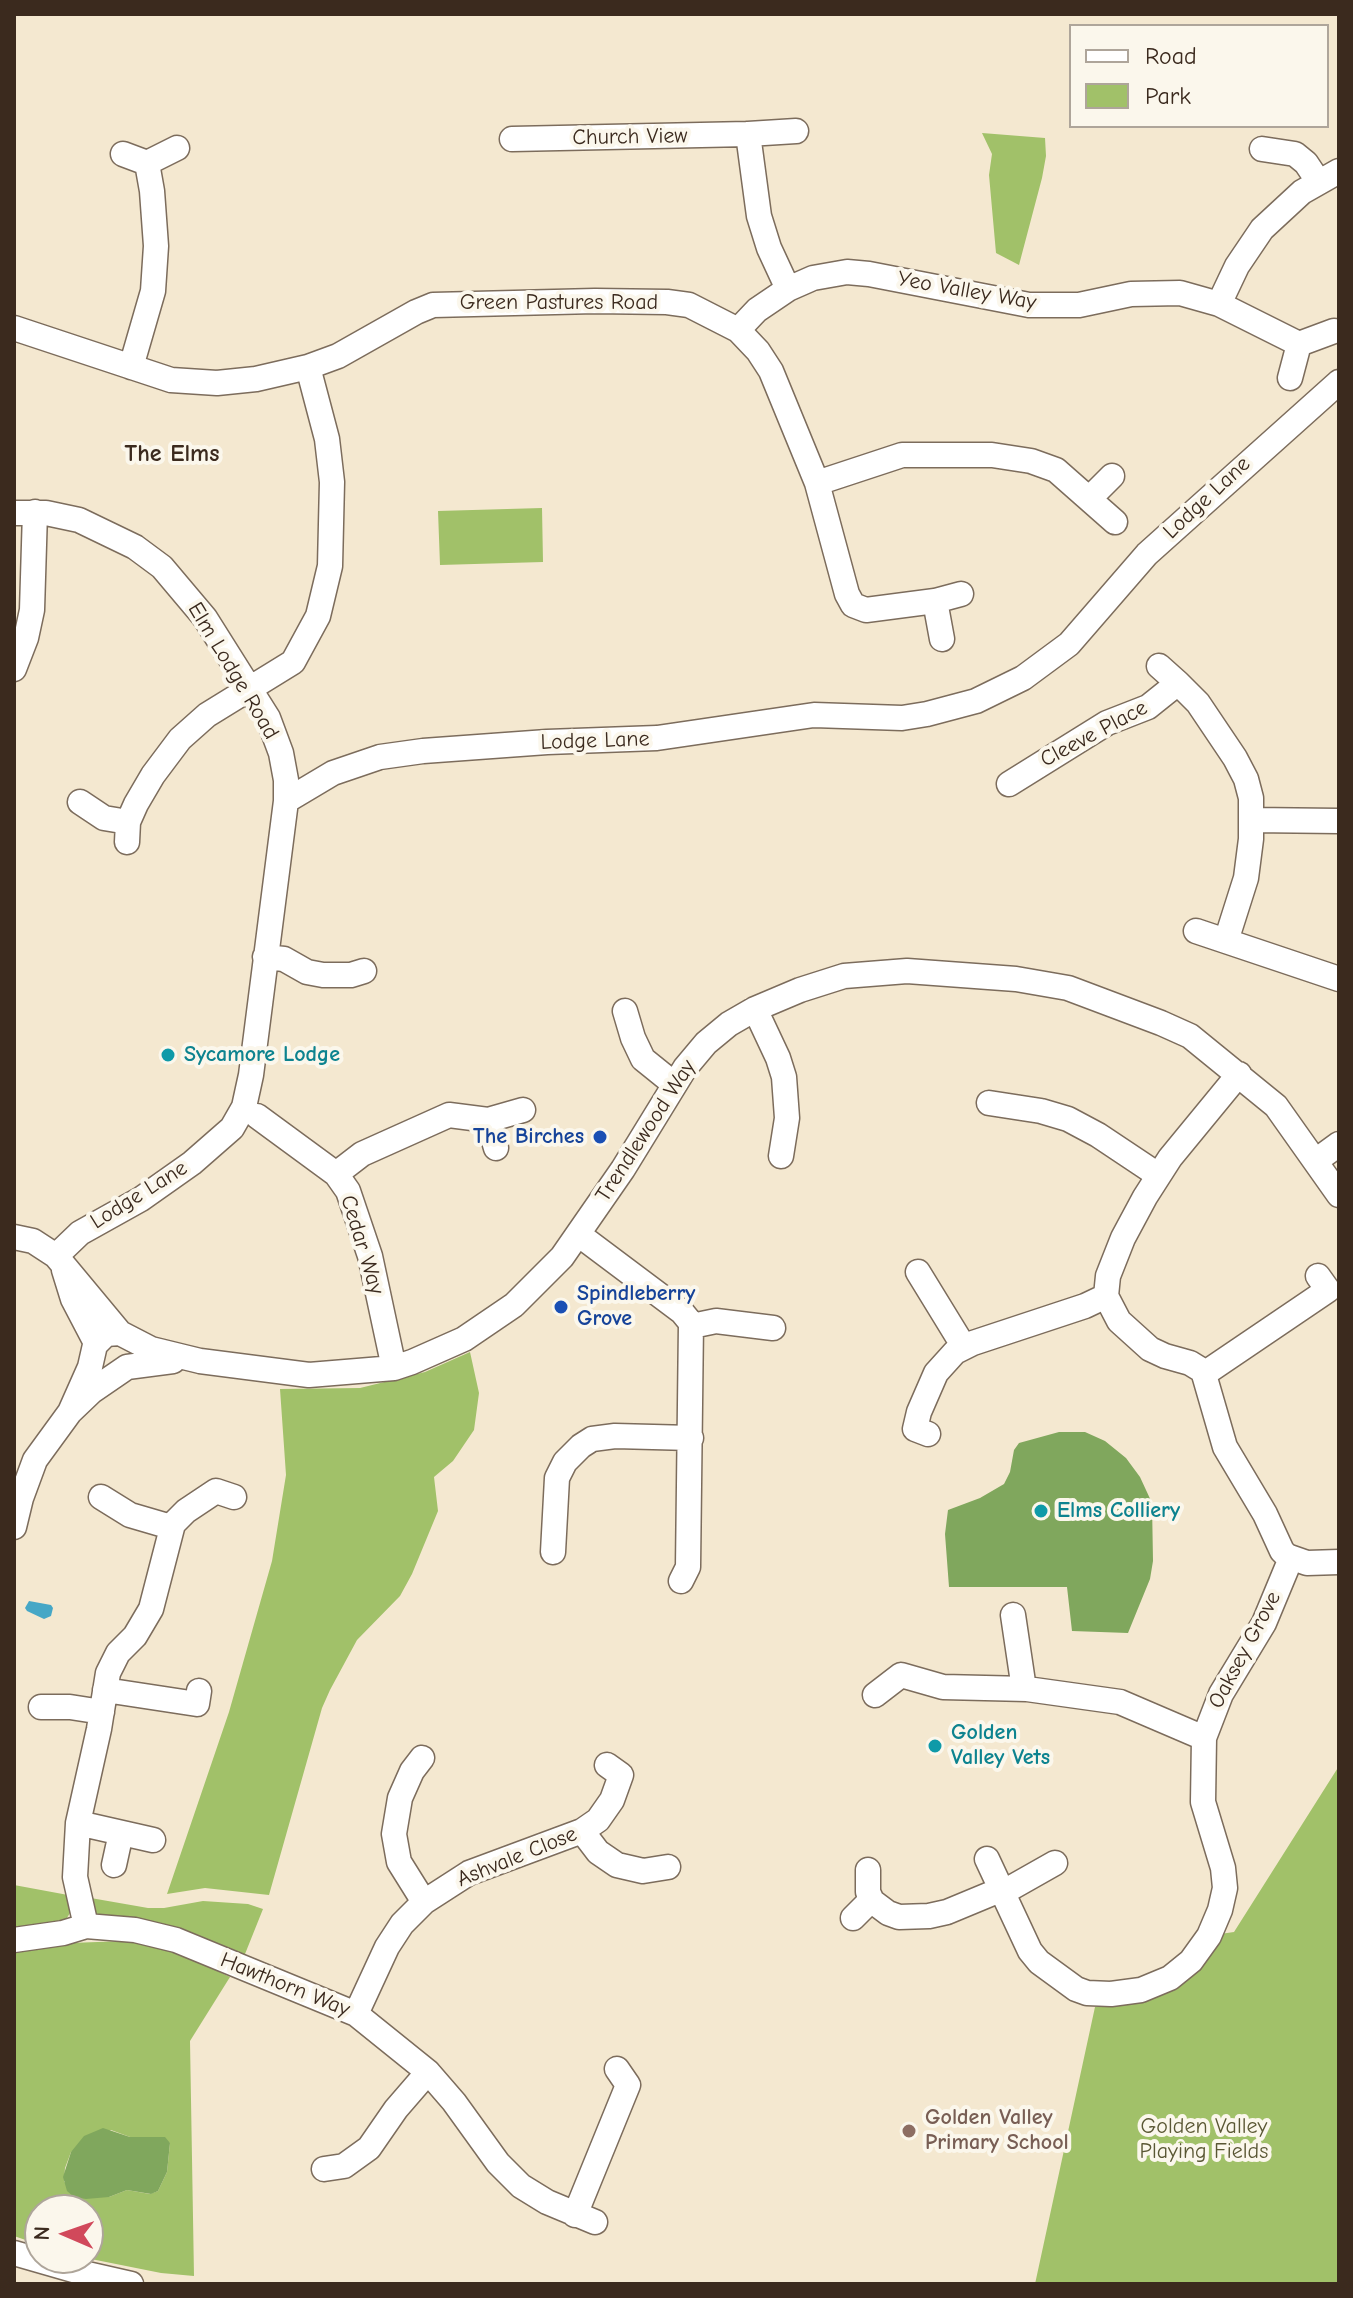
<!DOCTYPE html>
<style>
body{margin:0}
#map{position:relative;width:1353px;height:2298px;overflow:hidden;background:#f4e8d0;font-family:"Comic Neue",sans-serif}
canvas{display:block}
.frame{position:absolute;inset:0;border:16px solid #3b2a1e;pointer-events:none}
.legend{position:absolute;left:1069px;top:24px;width:260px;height:104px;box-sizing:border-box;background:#fbf7ec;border:2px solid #aea59a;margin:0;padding:10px 14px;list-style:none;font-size:24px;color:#3b2a1e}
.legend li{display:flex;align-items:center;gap:16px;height:40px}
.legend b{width:40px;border:2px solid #aea59a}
.north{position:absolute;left:24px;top:2194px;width:80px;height:80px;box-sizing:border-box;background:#fbf7ec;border:2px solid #aea59a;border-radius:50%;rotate:272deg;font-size:22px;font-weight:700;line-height:32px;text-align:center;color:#3b2a1e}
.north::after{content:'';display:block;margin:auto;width:28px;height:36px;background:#d1495b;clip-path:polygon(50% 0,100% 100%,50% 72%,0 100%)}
</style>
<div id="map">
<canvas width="1353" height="2298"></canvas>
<div class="frame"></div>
<ul class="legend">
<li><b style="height:10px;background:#fff"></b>Road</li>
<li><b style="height:22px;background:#a1c169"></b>Park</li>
</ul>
<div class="north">N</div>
</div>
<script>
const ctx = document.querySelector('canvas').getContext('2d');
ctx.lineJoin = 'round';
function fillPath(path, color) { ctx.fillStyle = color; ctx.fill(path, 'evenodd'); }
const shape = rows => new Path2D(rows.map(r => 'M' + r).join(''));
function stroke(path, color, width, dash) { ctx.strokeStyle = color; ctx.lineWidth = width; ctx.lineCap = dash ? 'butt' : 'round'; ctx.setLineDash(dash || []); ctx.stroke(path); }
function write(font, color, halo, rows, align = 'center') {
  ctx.font = font + ' "Comic Neue",sans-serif'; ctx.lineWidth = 8; ctx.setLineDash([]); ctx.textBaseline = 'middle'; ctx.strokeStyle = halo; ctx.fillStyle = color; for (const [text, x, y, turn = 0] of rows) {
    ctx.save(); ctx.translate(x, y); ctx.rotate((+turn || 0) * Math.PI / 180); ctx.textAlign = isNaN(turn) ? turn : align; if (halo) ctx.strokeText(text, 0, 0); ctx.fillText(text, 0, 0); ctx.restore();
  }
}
const green = shape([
 [982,133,1045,138,1046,156,1042,178,1019,265,996,253,989,175,992,154],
 [542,508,543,562,440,565,438,511],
 [470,1352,479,1393,474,1430,453,1461,434,1477,438,1511,412,1574,400,1596,357,1640,330,1690,322,1708,269,1895,205,1888,167,1894,229,1712,272,1561,286,1475,280,1389,360,1388,425,1372],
 [1339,1766,1339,2284,1035,2284,1095,2007,1112,2007,1147,1997,1220,1934,1234,1932],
 [14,1885,68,1895,70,1913,65,1921,14,1932],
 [85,1897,148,1908,164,1908,203,1901,248,1904,263,1909,243,1959,93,1915],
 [124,1941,169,1948,230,1977,190,2041,194,2276,161,2273,86,2258,88,2210,40,2210,40,2245,14,2236,14,1953,71,1943],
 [111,2130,130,2137,149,2137,170,2143,167,2172,158,2191,150,2194,127,2190,109,2197,64,2182,65,2168,71,2152]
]);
const forest = shape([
 [1059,1432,1085,1432,1105,1441,1126,1458,1140,1477,1152,1503,1153,1561,1150,1579,1128,1633,1072,1631,1067,1587,949,1587,945,1534,948,1510,980,1498,1004,1484,1010,1472,1014,1450,1019,1443],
 [103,2128,130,2137,165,2137,170,2143,167,2172,158,2191,151,2194,127,2190,109,2197,86,2199,74,2197,67,2191,63,2177,71,2152,84,2136]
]);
const water = shape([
 [29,1601,51,1605,53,1608,51,1616,44,1619,27,1611,25,1608]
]);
const minor = shape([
 [748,134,759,216,769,248,788,289],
 [512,139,748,134,796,131],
 [1262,149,1295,154,1306,163,1318,181],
 [123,154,147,163,152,191,156,246,153,291,131,367],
 [147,163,177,148],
 [1219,304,1237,266,1262,229,1302,192,1339,171],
 [14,328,171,380,217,383,256,379,308,367,338,356,416,312,433,305,595,301,667,302,689,305,738,330,758,351,771,371,817,483,847,594,853,605,866,610,935,601,961,594],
 [738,330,757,310,788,289,813,278,847,272,869,274,1029,305,1079,305,1131,294,1180,293,1219,304,1299,344,1334,331],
 [1290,378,1299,344],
 [817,483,902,455,992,455,1031,461,1056,470,1115,522],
 [1089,499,1112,476],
 [14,513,46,513,79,520,135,547,162,567,205,618,268,718,281,753,286,780,286,801,251,1075,244,1107,232,1128,192,1163,141,1199,80,1233,56,1256],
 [935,601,942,639],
 [1159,666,1178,683],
 [14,669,26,638,32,610,35,512],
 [1009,784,1107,723,1148,707,1178,683,1198,703,1235,758,1246,779,1251,798,1251,839,1246,878,1226,941],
 [286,801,333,773,380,757,423,751,547,742,657,738,814,715,902,718,927,714,976,701,1023,678,1069,644,1147,554,1339,382],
 [80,802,104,818,128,822],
 [1252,820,1339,821],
 [127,842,128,822,136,804,153,775,180,739,207,715,293,662,318,616,330,566,332,482,327,439,308,367],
 [1196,931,1339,979],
 [265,957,284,959,307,972,323,975,351,975,364,971],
 [755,1009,778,1058,784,1077,787,1118,781,1156],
 [625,1011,633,1038,643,1059,674,1084],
 [1239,1074,1170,1158,1145,1197,1123,1238,1108,1276,1106,1296,1119,1321,1150,1349,1165,1356,1190,1363,1203,1371,1225,1447,1265,1514,1282,1551,1287,1556,1307,1563,1339,1562],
 [989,1103,1041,1111,1068,1119,1098,1135,1158,1175],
 [257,1116,336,1174,348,1191,370,1256,394,1368],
 [488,1120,496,1148],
 [1317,1160,1339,1144],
 [336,1174,362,1154,449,1115,488,1120,523,1110],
 [578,1234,682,1312,691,1323,688,1567,681,1581],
 [14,1237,33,1241,56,1256,120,1333],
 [64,1270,73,1299,96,1343],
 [918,1272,964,1347],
 [692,1326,716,1321,773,1328],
 [1204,1374,1328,1290,1318,1276],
 [70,1412,90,1367,95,1345,106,1334,120,1333,151,1349,200,1361,309,1375,394,1368,412,1362,464,1339,514,1305,562,1257,623,1169,685,1068,706,1043,729,1024,755,1009,800,990,844,976,907,971,1016,979,1068,988,1161,1023,1190,1036,1276,1106,1339,1195],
 [928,1434,915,1429,919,1412,936,1373,955,1352,973,1343,1085,1306,1106,1296],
 [101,1497,130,1515,171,1527],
 [14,1527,21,1498,35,1460,70,1412,92,1391,127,1367,173,1361],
 [553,1552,557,1478,565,1462,581,1446,592,1439,615,1436,691,1438],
 [1013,1615,1024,1689],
 [105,1690,197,1704,199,1691],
 [875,1695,901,1675,943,1687,1027,1689,1120,1702,1204,1738],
 [41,1707,70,1707,102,1712],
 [422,1758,412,1771,400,1798,394,1834,399,1862,424,1902],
 [78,1823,153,1840],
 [582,1831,598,1852,617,1865,643,1871,668,1867],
 [987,1859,1030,1951,1039,1962,1076,1989,1087,1993,1111,1994,1141,1990,1170,1978,1191,1961,1209,1936,1220,1910,1225,1888,1223,1868,1203,1802,1204,1738,1221,1694,1264,1623,1291,1558],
 [114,1865,121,1833],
 [868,1870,868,1892,872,1901,888,1913,899,1917,929,1916,947,1912,1000,1890],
 [1002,1893,1055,1863],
 [853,1918,871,1900],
 [86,1926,75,1877,78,1823,99,1729,108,1673,118,1653,135,1636,151,1609,173,1524,186,1511,216,1491,234,1497],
 [14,1940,63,1933,86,1926,135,1930,176,1940,356,2014,428,2072,454,2102,498,2163,521,2186,547,2202,595,2222],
 [356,2014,387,1947,402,1924,424,1902,469,1873,582,1831,598,1820,612,1800,621,1775,607,1765],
 [324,2169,344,2166,369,2148,396,2109,428,2072],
 [575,2215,628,2085,617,2069],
 [14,2253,87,2274,131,2284]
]);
const markers = [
 [168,1055,8,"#0f9aa8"],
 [600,1137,8,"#1a4fb4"],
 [561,1307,8,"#1a4fb4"],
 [1041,1511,8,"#0f9aa8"],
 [935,1746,8,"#0f9aa8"],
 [909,2131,8,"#8d6e63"]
];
const streetNames = [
 ["Church View",630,137,-1],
 ["Yeo Valley Way",967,291,10],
 ["Green Pastures Road",559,303],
 ["Lodge Lane",1207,498,-43],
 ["Elm Lodge Road",233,671,59],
 ["Cleeve Place",1094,734,-28],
 ["Lodge Lane",595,741,-2],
 ["Trendlewood Way",646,1131,-57],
 ["Lodge Lane",139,1195,-32],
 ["Cedar Way",362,1245,73],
 ["Oaksey Grove",1245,1650,-62],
 ["Ashvale Close",517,1857,-22],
 ["Hawthorn Way",285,1985,22]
];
const cultureNames = [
 ["Sycamore Lodge",184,1055],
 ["Elms Colliery",1057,1511],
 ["Golden",951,1733],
 ["Valley Vets",951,1758]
];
const transitNames = [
 ["The Birches",584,1137],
 ["Spindleberry",577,1294,"left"],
 ["Grove",577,1319,"left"]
];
const educationNames = [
 ["Golden Valley",925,2118],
 ["Primary School",925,2143]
];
const parkNames = [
 ["Golden Valley",1204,2127],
 ["Playing Fields",1204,2152]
];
const neighbourhoodNames = [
 ["The Elms",172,454]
];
fillPath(green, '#a1c169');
fillPath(forest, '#80a75d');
fillPath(water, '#46a7c6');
stroke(minor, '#7c6c5c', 27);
stroke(minor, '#fff', 24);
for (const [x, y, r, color] of markers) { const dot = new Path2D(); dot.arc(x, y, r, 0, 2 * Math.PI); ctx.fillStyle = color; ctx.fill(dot); stroke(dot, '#fbf7ec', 3); }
write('22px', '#3b2a1e', '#fbf7ec', streetNames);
write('bold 22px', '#0d838f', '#fbf7ec', cultureNames, 'left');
write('bold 22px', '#164399', '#fbf7ec', transitNames, 'right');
write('bold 22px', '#785e54', '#fbf7ec', educationNames, 'left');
write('22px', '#5a5734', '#fbf7ec', parkNames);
write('bold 24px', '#3b2a1e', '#fbf7ec', neighbourhoodNames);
</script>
